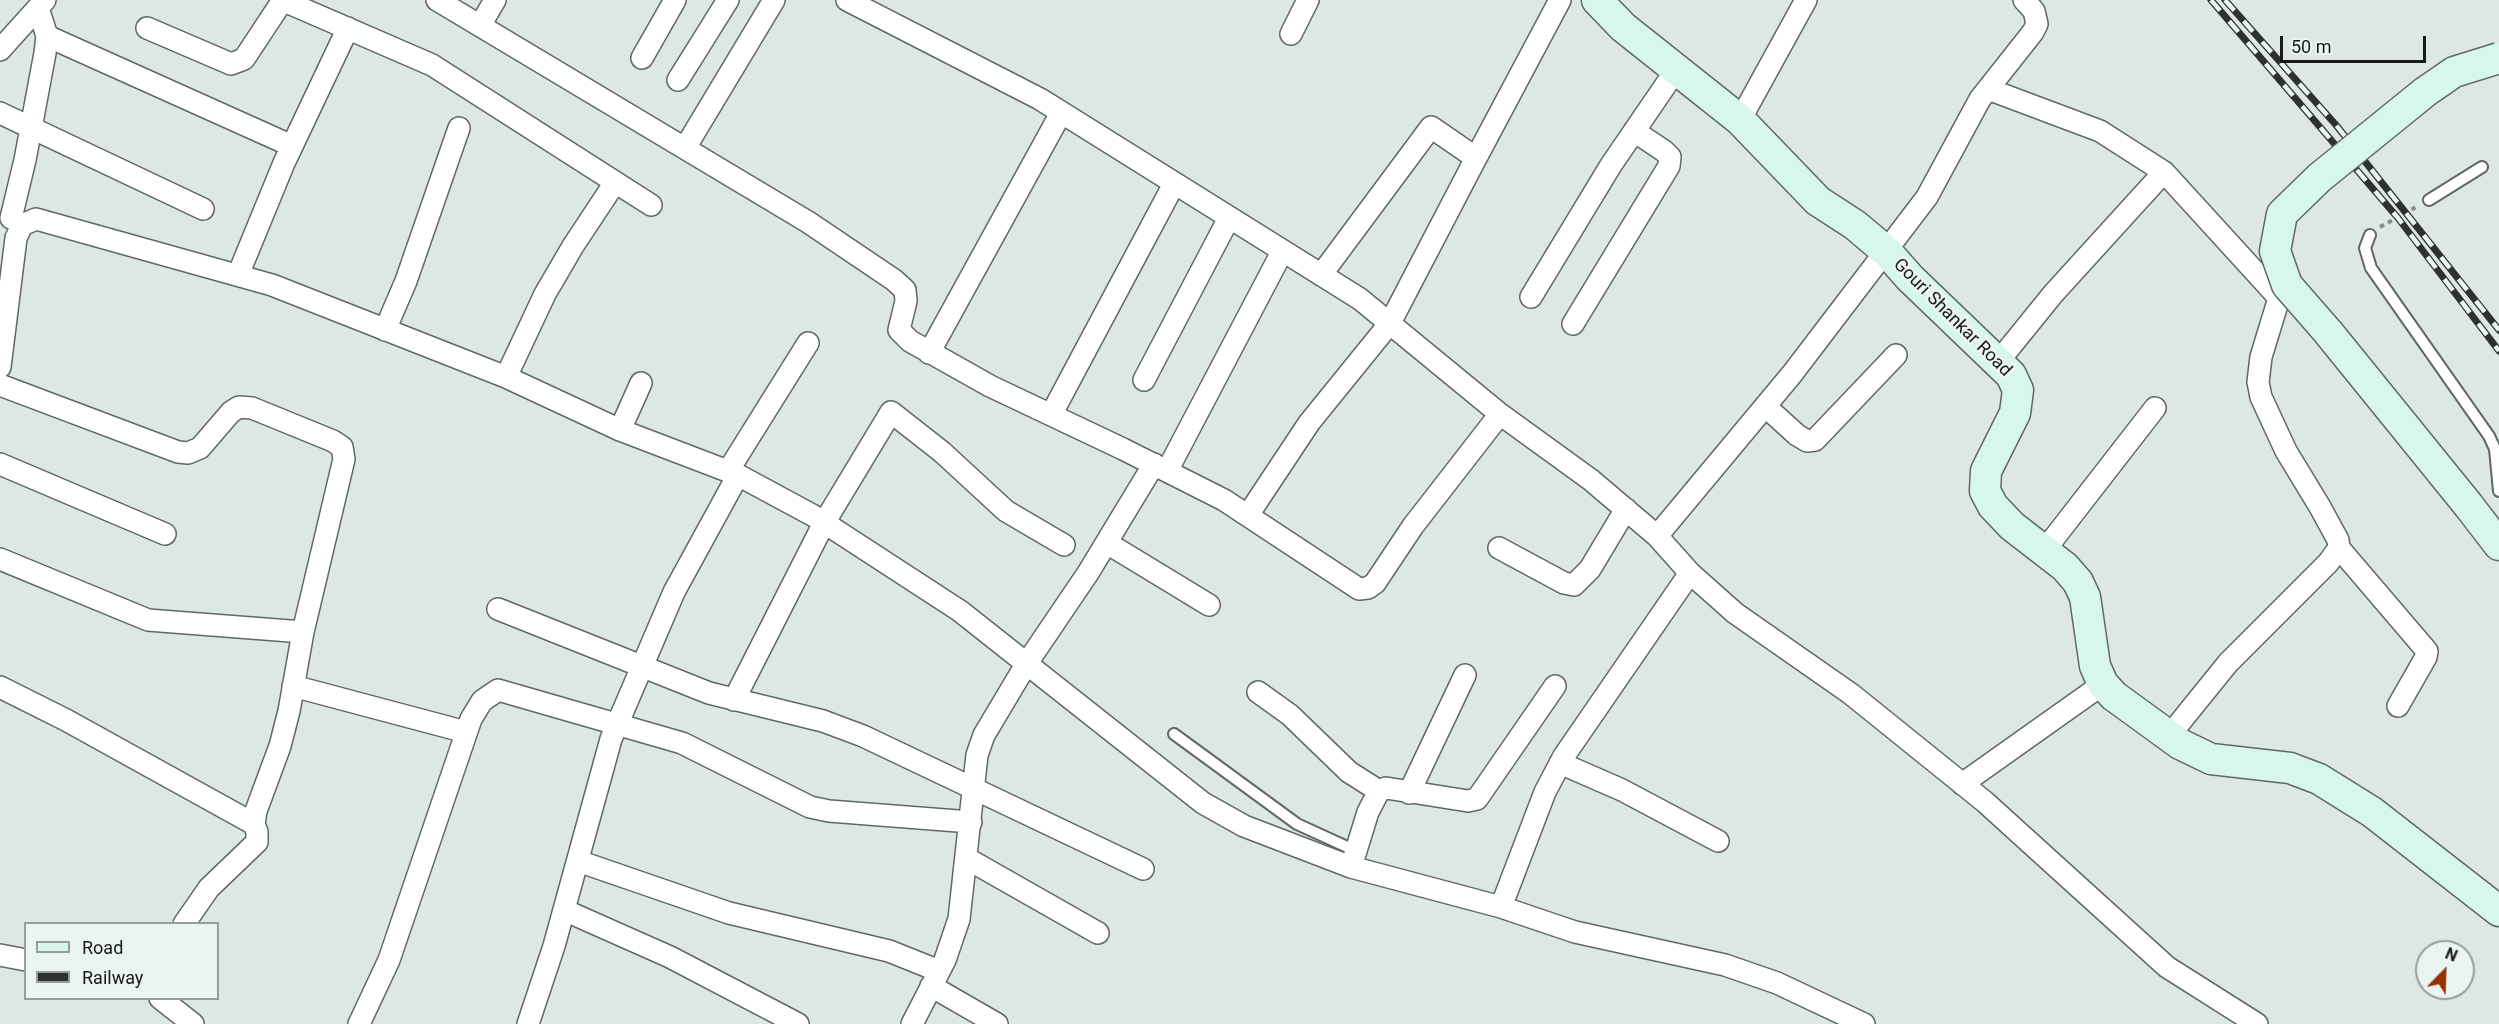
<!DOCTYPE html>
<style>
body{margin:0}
#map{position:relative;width:2499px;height:1024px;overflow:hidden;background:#dde7e4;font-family:Roboto,sans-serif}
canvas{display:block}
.legend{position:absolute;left:24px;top:922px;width:195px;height:78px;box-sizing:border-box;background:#eaf4f1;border:2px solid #969d9b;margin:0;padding:8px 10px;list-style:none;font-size:18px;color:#171a19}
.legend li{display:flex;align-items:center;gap:12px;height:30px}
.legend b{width:30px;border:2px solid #969d9b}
.north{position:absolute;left:2415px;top:940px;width:60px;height:60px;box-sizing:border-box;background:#eaf4f1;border:2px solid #969d9b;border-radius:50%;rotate:23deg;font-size:16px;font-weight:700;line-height:24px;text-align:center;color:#171a19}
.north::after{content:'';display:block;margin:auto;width:21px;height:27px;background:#963200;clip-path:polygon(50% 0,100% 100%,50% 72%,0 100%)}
.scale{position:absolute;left:2280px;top:36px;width:146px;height:27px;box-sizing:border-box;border:3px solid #171a19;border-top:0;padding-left:8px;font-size:18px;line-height:21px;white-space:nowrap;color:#171a19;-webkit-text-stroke:4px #eaf4f1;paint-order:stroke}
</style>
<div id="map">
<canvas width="2499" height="1024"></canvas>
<ul class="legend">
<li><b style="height:8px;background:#d6f6ee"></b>Road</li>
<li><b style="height:8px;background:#2d3130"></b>Railway</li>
</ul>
<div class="north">N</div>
<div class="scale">50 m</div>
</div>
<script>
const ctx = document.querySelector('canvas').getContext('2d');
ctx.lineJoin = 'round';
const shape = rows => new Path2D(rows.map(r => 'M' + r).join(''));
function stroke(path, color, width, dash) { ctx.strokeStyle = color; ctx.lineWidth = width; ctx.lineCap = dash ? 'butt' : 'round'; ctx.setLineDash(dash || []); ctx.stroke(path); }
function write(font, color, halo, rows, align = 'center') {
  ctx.font = font + ' Roboto,sans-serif'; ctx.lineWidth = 6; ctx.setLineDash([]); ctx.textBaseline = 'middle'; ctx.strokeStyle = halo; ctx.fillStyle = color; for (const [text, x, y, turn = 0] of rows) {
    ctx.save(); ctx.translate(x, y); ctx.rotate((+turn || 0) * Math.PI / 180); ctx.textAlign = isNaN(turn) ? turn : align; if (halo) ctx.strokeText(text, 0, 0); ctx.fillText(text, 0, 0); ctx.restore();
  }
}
const path = shape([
 [2380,227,2418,206]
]);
const lane = shape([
 [2429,200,2482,167],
 [2370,235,2365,248,2371,268,2489,436,2495,449,2499,491],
 [1174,734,1297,824,1356,851]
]);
const street = shape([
 [282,0,432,65,651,205],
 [437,0,808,222,894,280,905,290,906,301,899,330,910,341,990,386,1123,449,1224,500,1359,589,1368,588,1375,583,1413,526,1500,414],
 [847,0,1040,99,1360,299,1500,414,1591,480,1657,536,1690,573,1735,613,1851,694,1985,802,2167,967,2257,1024],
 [481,24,495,0],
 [147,28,231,64,244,59,283,0],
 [1291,34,1308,0],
 [47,36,292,146],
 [0,50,45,0],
 [642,58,675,0],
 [678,80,728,0],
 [1988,89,2100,131,2164,172,2053,294,1998,362],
 [0,113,203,209],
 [1740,120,1806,0],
 [685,148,774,0],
 [2164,172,2279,298,2261,357,2258,382,2261,397,2286,451,2320,507,2338,540,2339,548,2328,563,2228,663,2169,736],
 [11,218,25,160,45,53,47,36,38,8],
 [238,275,284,163,348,28],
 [1321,275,1431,127,1476,158,1560,0],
 [1531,297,1611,165,1676,70],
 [1573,324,1669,166,1670,157,1664,151,1634,131],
 [385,330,406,281,459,128],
 [929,353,1061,113],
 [0,367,16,238,22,225,36,219,272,285,506,377,620,430,738,475,814,516,960,611,1203,803,1244,826,1351,867,1501,907,1575,932,1725,965,1777,983,1864,1024],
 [506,377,545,294,573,246,614,184],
 [1144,380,1229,218],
 [0,385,178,452,188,453,200,448,231,412,239,407,252,408,333,441,342,447,344,459,303,632,289,711,280,746,256,811,254,824,257,832,257,842,209,888,184,924],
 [1765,406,1797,435,1807,441,1815,440,1896,355],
 [1051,415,1174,184],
 [620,430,641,383],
 [0,464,165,534],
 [728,471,808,343],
 [1167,471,1282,252],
 [1248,515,1309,423,1390,323,1476,158],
 [1657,536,1792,374,1927,197,1980,99,2033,32,2037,24,2034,11,2024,0],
 [1107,543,1209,605],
 [1499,548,1564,583,1574,585,1590,569,1626,509],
 [2339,548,2427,651,2426,657,2398,706],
 [2044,551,2155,408],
 [0,559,148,620,303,632],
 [498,609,709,693,823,721,863,736,1143,869],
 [293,686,466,732],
 [0,687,66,720,254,824],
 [1258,692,1290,715,1349,772,1379,791],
 [734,700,824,523,891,412,942,452,1006,511,1064,545],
 [1560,763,1622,790,1718,841],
 [1962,784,2103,684],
 [1409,793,1465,675],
 [966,858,1098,933],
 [578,861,729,913,889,951,939,971],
 [1351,867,1368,812,1379,791,1386,788,1468,801,1477,799,1555,686],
 [1501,907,1545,792,1564,756,1690,573],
 [564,910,670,957,798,1024],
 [0,955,26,960],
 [931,986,997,1024],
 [160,998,193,1024],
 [359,1024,389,960,471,719,482,701,498,690,682,743,810,807,829,811,971,822],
 [528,1024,554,946,611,739,674,592,738,475],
 [912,1024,945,960,959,919,977,755,984,735,1027,663,1088,573,1154,464]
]);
const secondary = shape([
 [1597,0,1623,27,1740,120,1818,201,1855,225,1887,252,1910,278,2011,375,2018,390,2015,413,1986,471,1985,491,1993,506,2012,526,2065,567,2078,582,2085,597,2095,666,2103,684,2114,696,2180,744,2211,759,2290,768,2319,779,2372,812,2499,911],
 [2469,506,2499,545]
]);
const rail = shape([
 [2211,0,2398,218,2499,351],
 [2225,0,2336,125,2499,330]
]);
const secondaryBridge = shape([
 [2469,506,2328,332,2287,285,2275,251,2282,214,2319,178,2425,92,2454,72,2499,58]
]);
const streetNames = [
 ["Gouri Shankar Road",1952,318,45]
];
stroke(lane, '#606866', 14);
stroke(street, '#606866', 24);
stroke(secondary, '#606866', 33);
stroke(path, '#858c8a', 4, [4.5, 4.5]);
stroke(lane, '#fff', 10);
stroke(street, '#fff', 21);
stroke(secondary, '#d6f6ee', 30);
stroke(rail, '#2d3130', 7);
stroke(rail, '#eaf4f1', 4.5, [14]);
stroke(secondaryBridge, '#606866', 33, []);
stroke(secondaryBridge, '#d6f6ee', 30);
write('18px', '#171a19', '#eaf4f1', streetNames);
</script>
